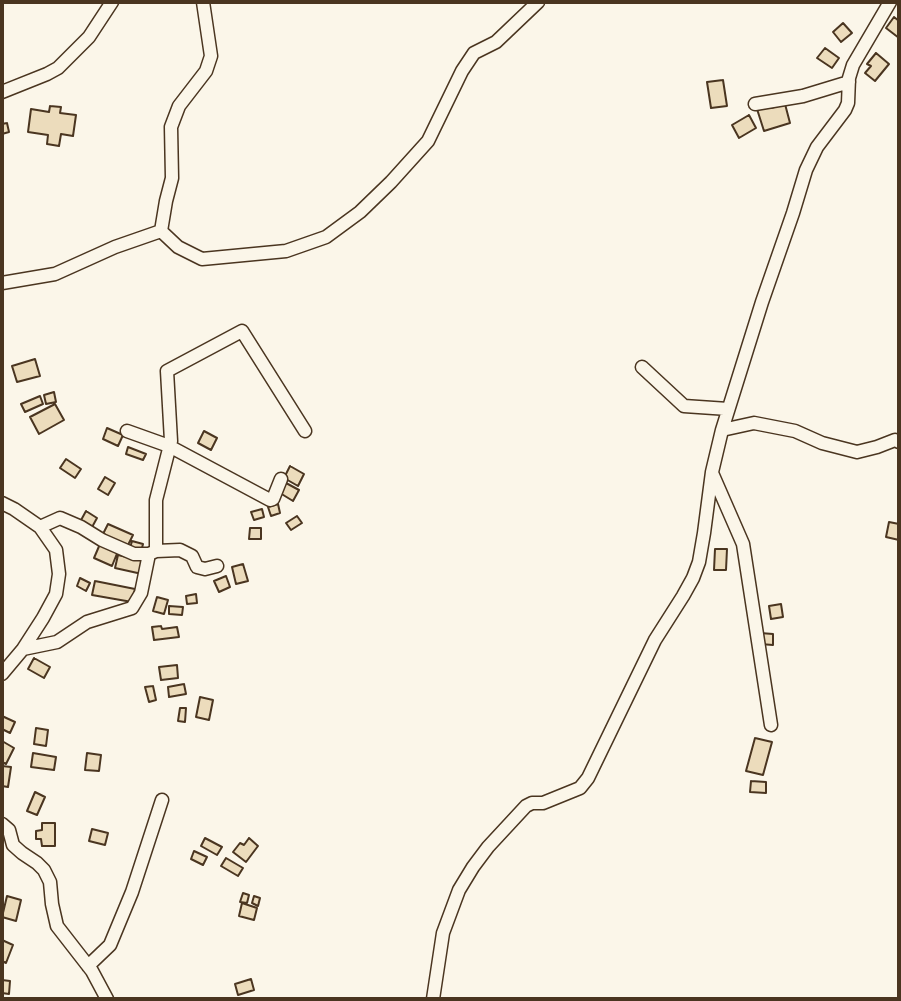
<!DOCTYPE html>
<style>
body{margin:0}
#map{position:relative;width:901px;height:1001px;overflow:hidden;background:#fbf6e9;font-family:"Sofia Sans Condensed",sans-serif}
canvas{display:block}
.frame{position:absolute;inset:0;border:4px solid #4a3520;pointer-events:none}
</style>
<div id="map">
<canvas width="901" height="1001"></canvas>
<div class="frame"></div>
</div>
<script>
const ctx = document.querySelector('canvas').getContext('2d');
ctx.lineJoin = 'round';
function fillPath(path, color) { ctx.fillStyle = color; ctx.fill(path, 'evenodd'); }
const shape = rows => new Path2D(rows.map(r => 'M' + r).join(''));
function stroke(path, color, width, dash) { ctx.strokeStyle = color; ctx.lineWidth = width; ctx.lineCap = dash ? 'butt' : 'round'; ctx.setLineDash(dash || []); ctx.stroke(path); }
const building = shape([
 [894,17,899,21,899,38,886,28,894,17],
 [843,23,852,33,841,42,833,32,843,23],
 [825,48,839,58,832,68,817,58,825,48],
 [876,53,889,64,875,81,865,73,871,66,867,64,876,53],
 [723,80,727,106,711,108,707,82,723,80],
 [785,104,790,123,764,131,757,109,769,105,771,108,785,104],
 [50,106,61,107,60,113,76,115,73,136,61,134,59,146,47,144,48,135,28,132,31,109,49,112,50,106],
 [749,115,756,128,739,138,732,125,749,115],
 [7,123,9,132,2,134,2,124,7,123],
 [35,359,40,376,17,382,12,366,35,359],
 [54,392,56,402,46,404,44,395,54,392],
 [40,396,43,404,25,412,21,404,40,396],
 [55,404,64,420,39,434,30,417,55,404],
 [107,428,123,435,118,446,103,439,107,428],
 [204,431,217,438,211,450,198,443,204,431],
 [128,447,146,454,143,460,126,454,128,447],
 [66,459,81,469,75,478,60,468,66,459],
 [290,466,304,474,298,486,284,478,290,466],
 [105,477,115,483,108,495,98,489,105,477],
 [286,483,299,490,293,501,280,493,286,483],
 [278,504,280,513,271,516,268,507,278,504],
 [262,509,264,517,254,520,251,512,262,509],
 [86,511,97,518,91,529,80,522,86,511],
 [297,516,302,523,291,530,286,523,297,516],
 [889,522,899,524,899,540,886,537,889,522],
 [108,524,133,535,126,549,101,538,108,524],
 [250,528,261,528,261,539,249,539,250,528],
 [132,541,143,544,141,552,130,548,132,541],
 [100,544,118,551,112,566,94,558,100,544],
 [715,549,727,549,726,570,714,570,715,549],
 [118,555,145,561,142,574,115,568,118,555],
 [243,564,248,581,236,584,232,567,243,564],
 [226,576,230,587,219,592,214,581,226,576],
 [80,578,90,583,86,591,77,586,80,578],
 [95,581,135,589,132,602,92,595,95,581],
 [196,594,197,603,187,604,186,596,196,594],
 [157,597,168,600,164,614,153,611,157,597],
 [781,604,783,617,771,619,769,606,781,604],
 [169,606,183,607,182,615,169,614,169,606],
 [161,626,162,629,177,627,179,637,154,640,152,627,161,626],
 [760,633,773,634,773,645,760,644,760,633],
 [34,658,50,667,44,678,28,669,34,658],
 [177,665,178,678,161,680,159,667,177,665],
 [184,684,186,694,169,697,168,687,184,684],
 [153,686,156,700,149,702,145,687,153,686],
 [200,697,213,700,209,720,196,717,200,697],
 [180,708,186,708,185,722,178,721,180,708],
 [2,716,15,722,10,733,2,729,2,716],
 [36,728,48,730,46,746,34,744,36,728],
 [755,738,772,742,763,775,746,771,755,738],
 [2,741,14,748,6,764,2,762,2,741],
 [33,753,56,757,54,770,31,767,33,753],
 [87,753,101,755,99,771,85,770,87,753],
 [2,766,11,767,8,787,2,786,2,766],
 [751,781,766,782,766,793,750,792,751,781],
 [35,792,45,797,37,815,27,811,35,792],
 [42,823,55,823,55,846,42,846,41,839,36,839,36,831,42,830,42,823],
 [92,829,108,833,105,845,89,841,92,829],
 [205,838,222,847,217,855,201,846,205,838],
 [249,838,258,846,246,862,233,852,240,843,244,845,249,838],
 [194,851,207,857,203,865,191,859,194,851],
 [226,858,243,868,238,876,221,866,226,858],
 [243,893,249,895,247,903,240,902,243,893],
 [7,896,21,900,16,921,2,917,7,896],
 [254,896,260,898,258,906,252,903,254,896],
 [242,903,257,908,254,920,239,916,242,903],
 [2,940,13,945,6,963,2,961,2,940],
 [251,979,254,990,238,995,235,984,251,979],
 [2,980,10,981,9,994,2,993,2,980]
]);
const minor = shape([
 [203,2,211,56,206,71,179,106,171,127,172,178,166,201,161,231,178,247,202,259,286,251,326,237,360,212,391,182,428,141,462,71,474,53,496,42,538,2],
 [2,92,47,74,58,68,89,37,112,2],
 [755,104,803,96,849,82],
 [2,283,55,274,115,247,161,231],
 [642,367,684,406,728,409],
 [722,430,754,423,795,431,822,443,857,452,877,447,895,440,899,442],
 [127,431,169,446,270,500,273,499,281,479],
 [712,473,743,544,771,725],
 [2,503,14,509,40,527,56,550,59,574,56,594,43,618,23,649,2,674],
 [40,527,60,518,81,527,102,540,134,554,149,554,156,551,156,500,171,441,167,371,242,331,305,431],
 [156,551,180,550,192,556,197,567,205,569,217,566],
 [23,649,57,642,87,622,132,608,141,593,149,554],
 [2,824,9,830,13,845,22,853,37,863,44,870,50,882,52,904,57,926,92,971,107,999],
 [88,966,110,945,132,892,162,800],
 [433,999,443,933,459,890,473,867,488,847,526,806,532,803,543,803,580,788,588,778,655,640,683,596,693,578,699,562,704,533,712,472,722,430,762,302,793,213,806,170,817,147,845,110,848,103,849,78,853,65,890,2]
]);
fillPath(building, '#ecdcbc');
stroke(building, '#4a3520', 2);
stroke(minor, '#4a3520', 15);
stroke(minor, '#fbf6e9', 12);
</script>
